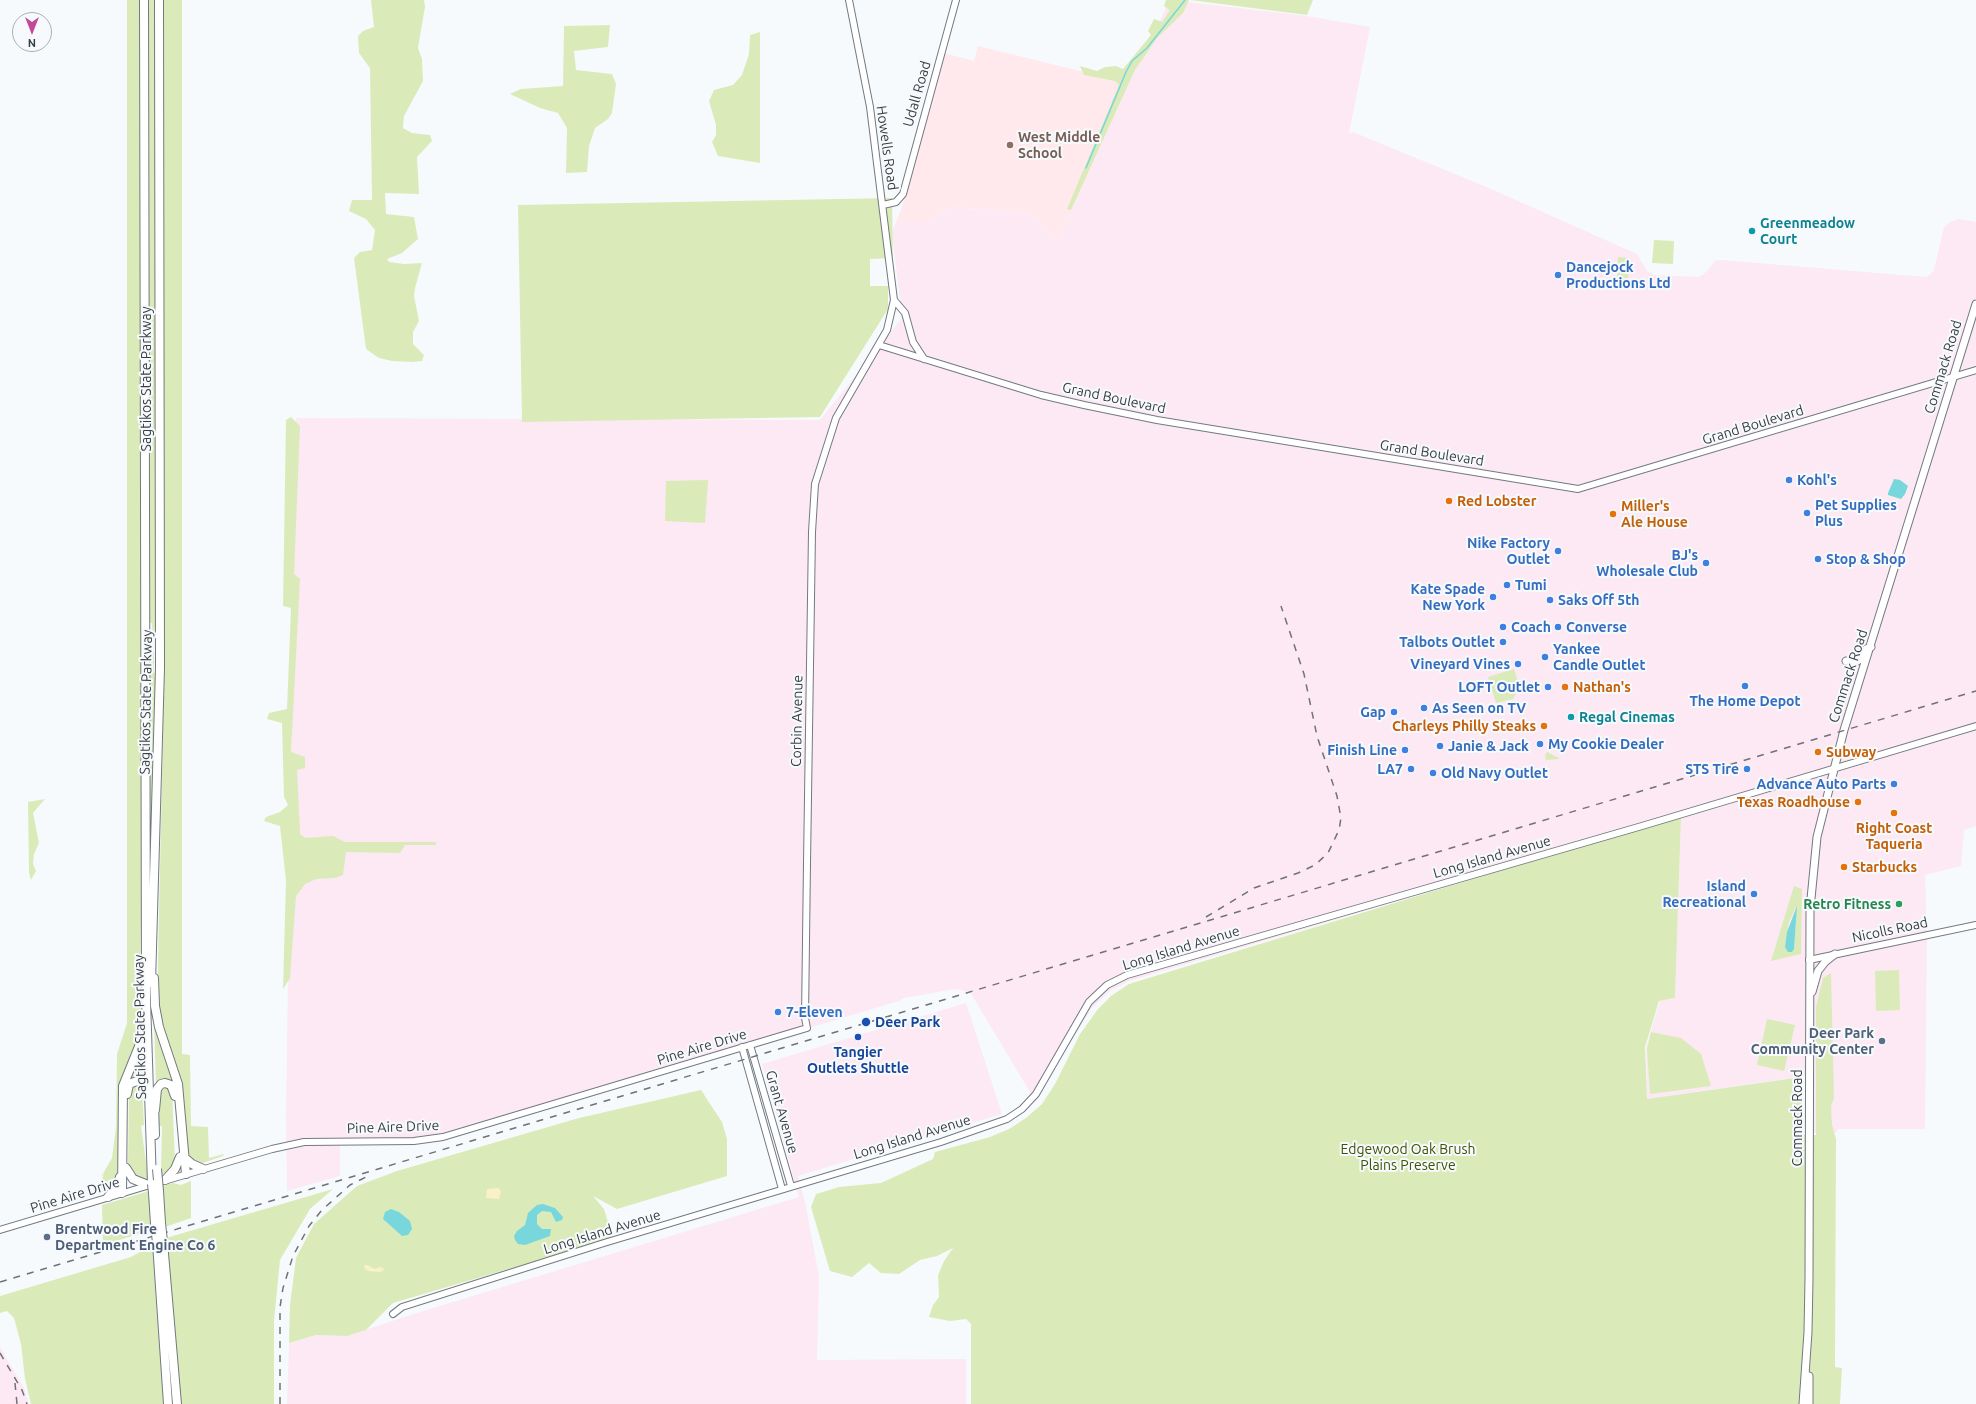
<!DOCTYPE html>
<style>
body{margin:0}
#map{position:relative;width:1976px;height:1404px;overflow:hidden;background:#f6fafd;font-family:Ubuntu,sans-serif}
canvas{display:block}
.north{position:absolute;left:12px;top:12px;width:40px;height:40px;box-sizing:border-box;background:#f6fafd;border:1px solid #abaeb2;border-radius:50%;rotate:180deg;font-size:11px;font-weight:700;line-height:16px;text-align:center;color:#3a3d41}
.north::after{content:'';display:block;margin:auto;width:14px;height:18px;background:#c3489a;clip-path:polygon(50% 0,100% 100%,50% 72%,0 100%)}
</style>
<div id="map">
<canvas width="1976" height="1404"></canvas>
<div class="north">N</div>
</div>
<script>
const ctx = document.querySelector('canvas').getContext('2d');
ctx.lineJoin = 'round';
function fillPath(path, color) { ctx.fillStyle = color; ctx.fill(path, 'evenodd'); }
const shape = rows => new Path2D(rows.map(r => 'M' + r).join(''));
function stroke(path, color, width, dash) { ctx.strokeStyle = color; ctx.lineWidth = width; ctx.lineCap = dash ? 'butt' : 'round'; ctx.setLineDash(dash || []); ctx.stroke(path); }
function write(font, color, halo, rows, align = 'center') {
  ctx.font = font + ' Ubuntu,sans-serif'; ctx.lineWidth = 4; ctx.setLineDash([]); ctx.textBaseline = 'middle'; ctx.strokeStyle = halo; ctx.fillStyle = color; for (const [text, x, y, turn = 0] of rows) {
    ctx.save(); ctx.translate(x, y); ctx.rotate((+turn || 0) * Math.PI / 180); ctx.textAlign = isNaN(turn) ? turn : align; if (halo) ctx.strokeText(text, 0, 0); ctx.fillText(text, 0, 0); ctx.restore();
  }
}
const industrial = shape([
 [1170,0,1307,16,1370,27,1349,133,1353,132,1491,189,1637,254,1647,271,1654,275,1699,277,1706,272,1715,261,1721,260,1925,277,1929,276,1934,270,1944,227,1950,222,1958,219,1976,222,1976,826,1964,830,1961,866,1925,875,1927,934,1925,1129,1838,1129,1836,1133,1806,1133,1806,1076,1647,1099,1646,1047,1660,1001,1675,998,1681,817,1129,981,1110,991,1092,1008,1057,1063,1036,1102,970,992,955,989,904,998,899,1001,421,1144,340,1144,340,1176,287,1191,286,1116,296,418,820,420,902,318,892,232,896,222,929,222,949,207,1030,212,1057,241,1129,83],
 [966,1003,1002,1114,798,1176,805,1202,819,1276,817,1360,966,1359,966,1404,287,1404,289,1343,316,1335,347,1336,407,1316,799,1197,762,1064],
 [0,1347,24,1388,29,1404,0,1404]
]);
const education = shape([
 [978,46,1129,83,1057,241,1030,212,949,207,929,222,896,222,901,210,944,53,974,61]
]);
const green = shape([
 [127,0,139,0,142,518,142,868,140,974,141,1022,136,1046,119,1085,118,1125,120,1133,117,1180,109,1190,96,1194,104,1174,101,1177,112,1158,116,1127,117,1054,127,1023],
 [147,0,156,0,156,617,153,646,152,623,148,623],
 [163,0,182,0,182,1054,190,1055,191,1126,208,1127,209,1158,224,1154,223,1156,200,1164,194,1163,186,1155,167,1045,157,1006,163,732],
 [371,0,424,0,425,7,418,48,422,59,423,81,404,116,403,128,412,133,430,135,432,141,417,157,419,194,385,193,386,214,414,217,418,239,402,253,387,259,389,262,404,264,422,263,415,288,414,296,419,321,413,332,413,344,424,355,422,361,412,362,392,361,379,358,366,349,354,258,360,252,372,250,375,230,366,219,349,211,352,200,372,200,370,68,359,53,358,36,363,31,374,27],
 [1166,0,1189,0,1183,13,1157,38,1135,70,1071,210,1067,209,1119,85,1115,81,1084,75,1080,66,1097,71,1105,67,1116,66,1123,69,1151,35,1148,31,1154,19,1162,22,1170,10,1164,6],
 [1190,0,1313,0,1307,15],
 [610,25,608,47,574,51,576,70,612,74,616,84,612,113,608,119,595,128,589,146,587,172,566,173,567,128,558,113,540,108,510,94,521,89,563,86,564,26],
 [760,32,760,163,718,156,712,142,716,135,716,125,709,101,714,90,733,85,742,75,749,54,750,35],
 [892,198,893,258,870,259,870,286,888,286,888,309,820,417,522,422,518,205],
 [1654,240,1674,241,1673,264,1652,263],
 [1618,257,1629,258,1628,281,1617,280],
 [291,417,300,426,294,574,300,579,291,752,305,757,305,768,297,770,300,834,305,838,333,836,345,842,436,842,436,845,405,845,400,853,346,852,343,875,335,878,316,879,305,884,296,896,290,978,283,989,286,881,280,826,264,821,266,817,280,812,288,805,284,797,282,723,267,719,269,713,287,709,291,608,283,606,286,420],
 [708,480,705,523,665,521,666,481],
 [154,651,154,673,157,676,150,867,148,867,149,679,151,654],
 [1514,669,1520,687,1513,699,1496,703,1488,677],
 [1547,752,1559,758,1559,759,1546,760,1545,756],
 [45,799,33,813,39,843,34,854,33,864,36,871,31,880,29,873,28,802],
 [1681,817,1675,998,1659,1001,1645,1047,1647,1099,1802,1077,1802,1135,1816,1135,1816,1007,1823,978,1831,973,1834,1098,1831,1106,1832,1125,1836,1139,1835,1362,1835,1367,1842,1368,1840,1404,971,1404,971,1324,966,1319,950,1321,929,1317,933,1305,939,1297,938,1275,944,1261,953,1248,937,1256,920,1260,899,1274,881,1273,869,1263,852,1277,830,1271,811,1207,816,1194,839,1187,881,1183,933,1159,935,1152,990,1137,1009,1129,1026,1118,1042,1104,1055,1084,1080,1034,1098,1009,1111,996,1129,984,1663,821],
 [1794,886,1802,889,1801,954,1771,961],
 [1796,907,1796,920,1794,949,1785,945,1789,922],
 [1899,970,1900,1010,1876,1011,1875,971],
 [1767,1019,1795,1025,1784,1071,1757,1065],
 [154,1023,177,1085,156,1086],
 [1651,1032,1681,1038,1701,1054,1711,1086,1650,1094,1647,1049],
 [141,1046,144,1070,145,1082,129,1081],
 [133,1082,142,1088,144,1125,141,1126,148,1176,161,1172,162,1126,159,1126,158,1092,163,1085,172,1090,175,1162,174,1166,166,1173,146,1179,138,1179,128,1168,129,1089],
 [701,1090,722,1122,727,1139,727,1176,617,1209,593,1196,604,1209,612,1236,610,1239,393,1303,366,1330,347,1336,316,1335,289,1343,290,1305,296,1258,314,1224,357,1186,397,1171,579,1118],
 [191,1181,191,1218,165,1227,162,1186,173,1183,181,1185],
 [333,1189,310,1209,280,1260,274,1321,274,1404,180,1404,166,1238],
 [149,1191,152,1230,103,1245,102,1205],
 [153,1242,164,1404,31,1404,25,1379,21,1344,14,1318,7,1311,0,1313,0,1296,131,1257,140,1252,144,1245]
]);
const sand = shape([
 [498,1188,501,1191,499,1199,486,1198,487,1189],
 [367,1265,375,1269,380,1267,385,1269,381,1272,368,1271,364,1268,365,1265]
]);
const water = shape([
 [1894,479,1900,480,1908,486,1905,494,1901,499,1888,495,1888,493],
 [1797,906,1794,949,1792,952,1788,952,1785,947,1787,932],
 [543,1204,555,1208,563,1217,562,1220,556,1222,551,1212,542,1211,537,1215,537,1224,542,1229,551,1229,550,1236,525,1245,518,1244,515,1240,514,1236,517,1231,525,1225,528,1213,537,1205],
 [391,1209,399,1212,410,1221,412,1229,408,1235,402,1236,383,1219,385,1212]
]);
const stream = shape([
 [1086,168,1126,72,1132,61,1147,48,1185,0]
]);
const secondary = shape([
 [883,205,896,202,903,194,956,0],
 [894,300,905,313,913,342,924,359],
 [879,345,1041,395,1084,405,1157,420,1578,489,1976,370],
 [1809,960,1976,925],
 [750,1045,791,1186],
 [742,1047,782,1189],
 [164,1181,272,1149,304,1142,414,1141,443,1137,807,1028,805,1018,807,863,812,532,815,484,836,418,887,330,894,300,870,107,849,0],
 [0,1230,150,1185],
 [393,1314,402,1307,604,1243,941,1142,1007,1119,1022,1109,1036,1094,1089,1002,1107,985,1127,975,1642,826,1976,726]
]);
const primary = shape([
 [1846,661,1854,663,1859,660,1866,649,1871,647],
 [1812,992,1818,971,1825,962,1835,954],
 [1803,1404,1808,1332,1809,1279,1810,909,1817,837,1844,730,1976,304],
 [1809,1404,1809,1376]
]);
const highway = shape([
 [144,0,146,1000,152,1184],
 [154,978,155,1006,159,1027,178,1084,186,1174],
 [151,983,160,668,159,0],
 [127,1094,129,1084,137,1081,143,1084,145,1094],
 [154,1105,155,1135],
 [155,1110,157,1089,161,1084,165,1083,171,1085,175,1096],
 [185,1158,192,1164,203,1169],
 [126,1168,133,1179,148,1185],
 [165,1180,175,1169,180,1157],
 [159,1191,161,1223],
 [122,1193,123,1086,140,1044,143,1027],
 [153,1193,155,1224],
 [108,1197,117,1187,120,1177],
 [163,1242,177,1404],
 [157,1243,168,1404]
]);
const rail = shape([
 [1206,917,1254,888,1298,873,1315,865,1328,853,1339,830,1341,818,1337,796,1317,736,1304,674,1281,606],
 [0,1282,1976,691],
 [0,1353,22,1390,27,1404],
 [15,1383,17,1404],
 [280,1404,280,1307,283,1288,293,1256,309,1226,322,1210,350,1185,366,1177]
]);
const highwayBridge = shape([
 [157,1169,159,1191],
 [152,1184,153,1193],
 [161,1223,163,1242],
 [155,1224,157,1243]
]);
const markers = [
 [1010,145,4,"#8d6e63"],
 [1752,231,4,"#0f9aa8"],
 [1558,275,4,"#3f7fe0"],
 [1789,480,4,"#3f7fe0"],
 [1449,501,4,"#e8710a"],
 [1807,513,4,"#3f7fe0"],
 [1613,514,4,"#e8710a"],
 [1558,551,4,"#3f7fe0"],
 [1818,559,4,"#3f7fe0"],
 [1706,563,4,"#3f7fe0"],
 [1507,585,4,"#3f7fe0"],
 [1493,597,4,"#3f7fe0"],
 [1550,600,4,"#3f7fe0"],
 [1503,627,4,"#3f7fe0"],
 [1558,627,4,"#3f7fe0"],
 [1503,642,4,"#3f7fe0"],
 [1545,657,4,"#3f7fe0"],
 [1518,664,4,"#3f7fe0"],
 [1745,686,4,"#3f7fe0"],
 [1548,687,4,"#3f7fe0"],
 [1565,687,4,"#e8710a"],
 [1424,708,4,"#3f7fe0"],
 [1394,712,4,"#3f7fe0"],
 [1571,717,4,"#0f9aa8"],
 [1544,726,4,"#e8710a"],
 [1540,744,4,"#3f7fe0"],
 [1440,746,4,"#3f7fe0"],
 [1405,750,4,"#3f7fe0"],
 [1818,752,4,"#e8710a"],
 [1411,769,4,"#3f7fe0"],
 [1747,769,4,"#3f7fe0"],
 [1433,773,4,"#3f7fe0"],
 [1894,784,4,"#3f7fe0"],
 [1858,802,4,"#e8710a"],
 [1894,813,4,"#e8710a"],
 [1844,867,4,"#e8710a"],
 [1754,894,4,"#3f7fe0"],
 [1899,904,4,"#2e9e5b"],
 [778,1012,4,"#3f7fe0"],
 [866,1022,5,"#1a4fb4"],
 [858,1037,4,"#1a4fb4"],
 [1882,1041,4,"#5c6f8a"],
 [47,1237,4,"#5c6f8a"]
];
const streetNames = [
 ["Udall Road",917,94,-74],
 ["Howells Road",887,148,82],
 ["Commack Road",1943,367,-73],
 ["Sagtikos State Parkway",146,379,-90],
 ["Grand Boulevard",1114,398,12],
 ["Grand Boulevard",1753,425,-17],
 ["Grand Boulevard",1432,453,9],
 ["Commack Road",1848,676,-72],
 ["Sagtikos State Parkway",146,702,-89],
 ["Corbin Avenue",797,721,-89],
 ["Long Island Avenue",1492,857,-16],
 ["Nicolls Road",1890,930,-12],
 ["Long Island Avenue",1181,948,-17],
 ["Sagtikos State Parkway",140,1027,-91],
 ["Pine Aire Drive",702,1047,-17],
 ["Grant Avenue",782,1112,74],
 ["Commack Road",1797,1118,-90],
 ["Pine Aire Drive",393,1127,-2],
 ["Long Island Avenue",912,1137,-17],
 ["Pine Aire Drive",75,1195,-17],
 ["Long Island Avenue",602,1232,-17]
];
const educationNames = [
 ["West Middle",1018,137],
 ["School",1018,153]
];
const cultureNames = [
 ["Greenmeadow",1760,223],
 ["Court",1760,239],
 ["Regal Cinemas",1579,717]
];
const shopNames = [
 ["Dancejock",1566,267],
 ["Productions Ltd",1566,283],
 ["Kohl's",1797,480],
 ["Pet Supplies",1815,505],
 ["Plus",1815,521],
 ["Nike Factory",1550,543,"right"],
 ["Outlet",1550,559,"right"],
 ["BJ's",1698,555,"right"],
 ["Wholesale Club",1698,571,"right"],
 ["Stop & Shop",1826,559],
 ["Tumi",1515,585],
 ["Kate Spade",1485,589,"right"],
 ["New York",1485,605,"right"],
 ["Saks Off 5th",1558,600],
 ["Coach",1511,627],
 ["Converse",1566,627],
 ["Talbots Outlet",1495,642,"right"],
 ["Yankee",1553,649],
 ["Candle Outlet",1553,665],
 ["Vineyard Vines",1510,664,"right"],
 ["LOFT Outlet",1540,687,"right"],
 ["The Home Depot",1745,701,"center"],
 ["As Seen on TV",1432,708],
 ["Gap",1386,712,"right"],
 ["My Cookie Dealer",1548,744],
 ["Janie & Jack",1448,746],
 ["Finish Line",1397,750,"right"],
 ["LA7",1403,769,"right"],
 ["STS Tire",1739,769,"right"],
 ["Old Navy Outlet",1441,773],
 ["Advance Auto Parts",1886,784,"right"],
 ["Island",1746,886,"right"],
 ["Recreational",1746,902,"right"],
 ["7-Eleven",786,1012]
];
const foodNames = [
 ["Red Lobster",1457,501],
 ["Miller's",1621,506],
 ["Ale House",1621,522],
 ["Nathan's",1573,687],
 ["Charleys Philly Steaks",1536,726,"right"],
 ["Subway",1826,752],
 ["Texas Roadhouse",1850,802,"right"],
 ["Right Coast",1894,828,"center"],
 ["Taqueria",1894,844,"center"],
 ["Starbucks",1852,867]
];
const leisureNames = [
 ["Retro Fitness",1891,904]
];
const transitNames = [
 ["Deer Park",875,1022],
 ["Tangier",858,1052,"center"],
 ["Outlets Shuttle",858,1068,"center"]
];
const serviceNames = [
 ["Deer Park",1874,1033],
 ["Community Center",1874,1049],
 ["Brentwood Fire",55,1229,"left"],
 ["Department Engine Co 6",55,1245,"left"]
];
const parkNames = [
 ["Edgewood Oak Brush",1408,1149],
 ["Plains Preserve",1408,1165]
];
fillPath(industrial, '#fce9f3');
fillPath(education, '#ffe9ec');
fillPath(green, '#daebb9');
fillPath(sand, '#faf0ca');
fillPath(water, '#77d7dc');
stroke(stream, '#77d7dc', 1.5);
stroke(secondary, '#727a81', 8);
stroke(primary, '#727a81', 9);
stroke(highway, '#727a81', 10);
stroke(secondary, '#fff', 6);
stroke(primary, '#fff', 7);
stroke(highway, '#fff', 8);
stroke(rail, '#6f7276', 1.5, [7, 7]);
stroke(highwayBridge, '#727a81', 10, []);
stroke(highwayBridge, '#fff', 8);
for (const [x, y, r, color] of markers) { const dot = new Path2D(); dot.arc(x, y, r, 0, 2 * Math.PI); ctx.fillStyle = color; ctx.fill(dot); stroke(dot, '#f6fafd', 1.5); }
write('14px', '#3a3d41', '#f6fafd', streetNames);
write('bold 14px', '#785e54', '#f6fafd', educationNames, 'left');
write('bold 14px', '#0d838f', '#f6fafd', cultureNames, 'left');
write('bold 14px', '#366cbe', '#f6fafd', shopNames, 'left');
write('bold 14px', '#c56008', '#f6fafd', foodNames, 'left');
write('bold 14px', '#27864d', '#f6fafd', leisureNames, 'right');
write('bold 14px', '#164399', '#f6fafd', transitNames, 'left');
write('bold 14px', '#4e5e75', '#f6fafd', serviceNames, 'right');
write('14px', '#405104', '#f6fafd', parkNames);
</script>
